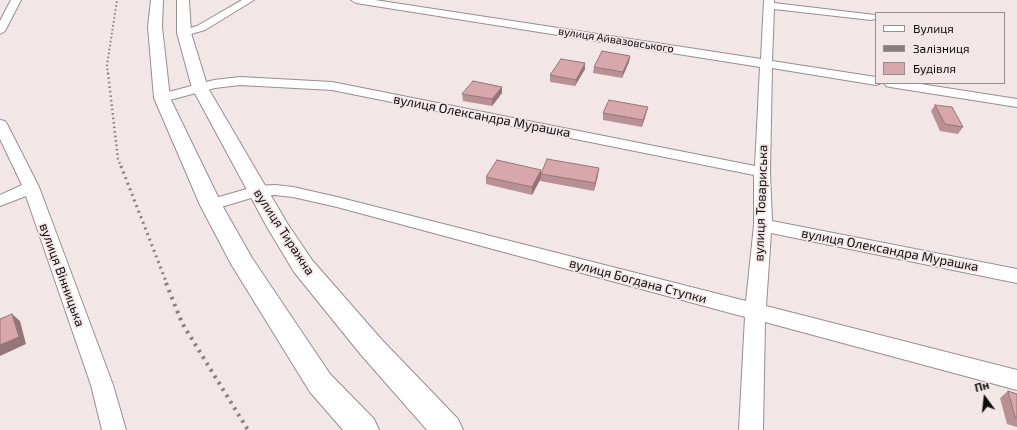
<!DOCTYPE html>
<meta charset="utf-8">
<style>
body{margin:0}
#map{position:relative;width:1017px;height:430px;overflow:hidden;background:#f3e6e7;font-family:"Exo 2",sans-serif}
canvas{display:block}
.legend{position:absolute;left:875px;top:12px;width:130px;height:72px;box-sizing:border-box;background:#f3e6e7;border:1px solid #988e8f;margin:0;padding:5px 7px;list-style:none;font-size:12px;color:#0f0b0b}
.legend li{display:flex;align-items:center;gap:8px;height:20px}
.legend b{width:20px;border:1px solid #988e8f}
.north{position:absolute;left:965px;top:378px;width:40px;height:40px;-webkit-text-stroke:3px #f3e6e7;paint-order:stroke;rotate:345deg;font-size:11px;font-weight:700;line-height:16px;text-align:center;color:#0f0b0b}
.north::after{content:'';display:block;margin:auto;width:14px;height:18px;background:#0f0b0b;clip-path:polygon(50% 0,100% 100%,50% 72%,0 100%)}
</style>
<div id="map">
<canvas width="1017" height="430"></canvas>
<ul class="legend">
<li><b style="height:5px;background:#fff"></b>Вулиця</li>
<li><b style="height:5px;background:#877e7f"></b>Залізниця</li>
<li><b style="height:11px;background:#d7a7ab"></b>Будівля</li>
</ul>
<div class="north">Пн</div>
</div>
<script>
const ctx = document.querySelector('canvas').getContext('2d');
ctx.lineJoin = 'round';
const shape = rows => new Path2D(rows.map(r => 'M' + r).join(''));
function stroke(path, color, width, dash) { ctx.strokeStyle = color; ctx.lineWidth = width; ctx.lineCap = dash ? 'butt' : 'round'; ctx.setLineDash(dash || []); ctx.stroke(path); }
function fillPath(path, color) { ctx.fillStyle = color; ctx.fill(path, 'evenodd'); }
function write(font, color, halo, rows, align = 'center') {
  ctx.font = font + ' "Exo 2",sans-serif'; ctx.lineWidth = 3.5; ctx.setLineDash([]); ctx.textBaseline = 'middle'; ctx.strokeStyle = halo; ctx.fillStyle = color; for (const [text, x, y, turn = 0] of rows) {
    ctx.save(); ctx.translate(x, y); ctx.rotate((+turn || 0) * Math.PI / 180); ctx.textAlign = isNaN(turn) ? turn : align; if (halo) ctx.strokeText(text, 0, 0); ctx.fillText(text, 0, 0); ctx.restore();
  }
}
const street = shape([
 [11,0,21,0,5,31,0,34,0,21,11,0],
 [242,0,254,0,205,30,184,36,179,33,180,31,197,26,242,0],
 [351,0,375,0,761,59,764,0,774,0,774,3,875,15,876,17,875,19,871,20,774,9,772,61,876,77,876,83,881,83,876,85,772,68,770,172,772,221,1017,269,1017,283,771,233,766,306,1017,370,1017,390,765,322,763,430,739,430,745,317,337,207,293,197,275,195,258,196,211,210,205,209,203,205,205,201,257,186,275,185,293,187,337,197,746,301,754,225,754,175,332,90,240,85,215,88,162,102,157,101,155,98,157,95,214,80,240,77,332,82,755,166,760,67,356,3,351,0],
 [884,83,914,83,1017,99,1017,107,890,87,886,86,884,83],
 [0,120,5,121,7,124,39,187,113,385,126,430,102,430,91,385,26,196,0,206,0,195,22,185,0,139,0,120]
]);
const primary = shape([
 [151,0,163,0,162,27,170,98,222,205,252,258,330,374,374,419,379,430,343,430,310,392,231,264,200,205,154,98,148,27,151,0],
 [177,0,189,0,191,33,208,88,287,223,312,260,382,340,458,419,463,430,427,430,362,356,294,272,267,227,192,88,177,33,177,0]
]);
const railFar3 = shape([
 [108,74,107,65,117,0]
]);
const railFar2 = shape([
 [108,73,118,159,121,167]
]);
const railFar1 = shape([
 [121,166,167,284]
]);
const rail = shape([
 [166,283,182,323,248,430]
]);
const wall = shape([
 [630,56,629,62,622,78,593,73,594,67],
 [585,69,575,86,550,82,550,75],
 [502,87,502,93,492,106,463,101,462,94],
 [935,105,963,127,958,134,940,131,931,111],
 [603,113,646,114,642,127,603,120],
 [541,170,541,173,598,175,594,191,540,181,541,178,532,195,486,184,486,177],
 [1008,391,1017,394,1017,427,1007,424,1000,398]
]);
const shadedWall = shape([
 [630,56,629,62,622,78,623,72],
 [585,63,585,69,575,86,576,80],
 [502,87,502,93,492,106,492,99],
 [648,107,646,114,642,127,643,120],
 [599,168,598,175,594,191,595,183],
 [541,170,541,178,532,195,532,187],
 [12,314,20,321,26,344,0,356,0,345]
]);
const building = shape([
 [602,51,630,56,623,72,594,67,602,51],
 [561,59,585,63,576,80,550,75,561,59],
 [473,81,502,87,492,99,462,94,473,81],
 [609,100,648,107,643,120,603,113,609,100],
 [935,105,952,107,963,127,945,124,935,105],
 [547,159,599,168,595,183,541,174,547,159],
 [497,160,541,170,532,187,486,177,497,160],
 [12,314,19,337,0,345,0,319,12,314],
 [1008,391,1017,394,1017,417,1015,417,1008,391]
]);
const farStreetnames = [
 ["вулиця Айвазовського",616,40,9]
];
const streetNames = [
 ["вулиця Олександра Мурашка",482,116,11],
 ["вулиця Товариська",761,203,-88],
 ["вулиця Тиражна",284,232,57],
 ["вулиця Олександра Мурашка",890,250,11],
 ["вулиця Вінницька",62,275,70],
 ["вулиця Богдана Ступки",638,281,15]
];
stroke(street, '#998d8e', 2);
stroke(primary, '#998d8e', 2);
fillPath(street, '#fff');
fillPath(primary, '#fff');
stroke(railFar3, '#877e7f', 2, [1.5, 2.5]);
stroke(railFar2, '#877e7f', 2.5, [1.5, 3]);
stroke(railFar1, '#877e7f', 3, [2, 4]);
stroke(rail, '#877e7f', 4, [2.5, 5]);
fillPath(wall, '#b99093');
fillPath(shadedWall, '#967578');
fillPath(building, '#d7a7ab');
stroke(building, '#967578', 1);
write('11px', '#0f0b0b', '#f3e6e7', farStreetnames);
write('13px', '#0f0b0b', '#f3e6e7', streetNames);
</script>
